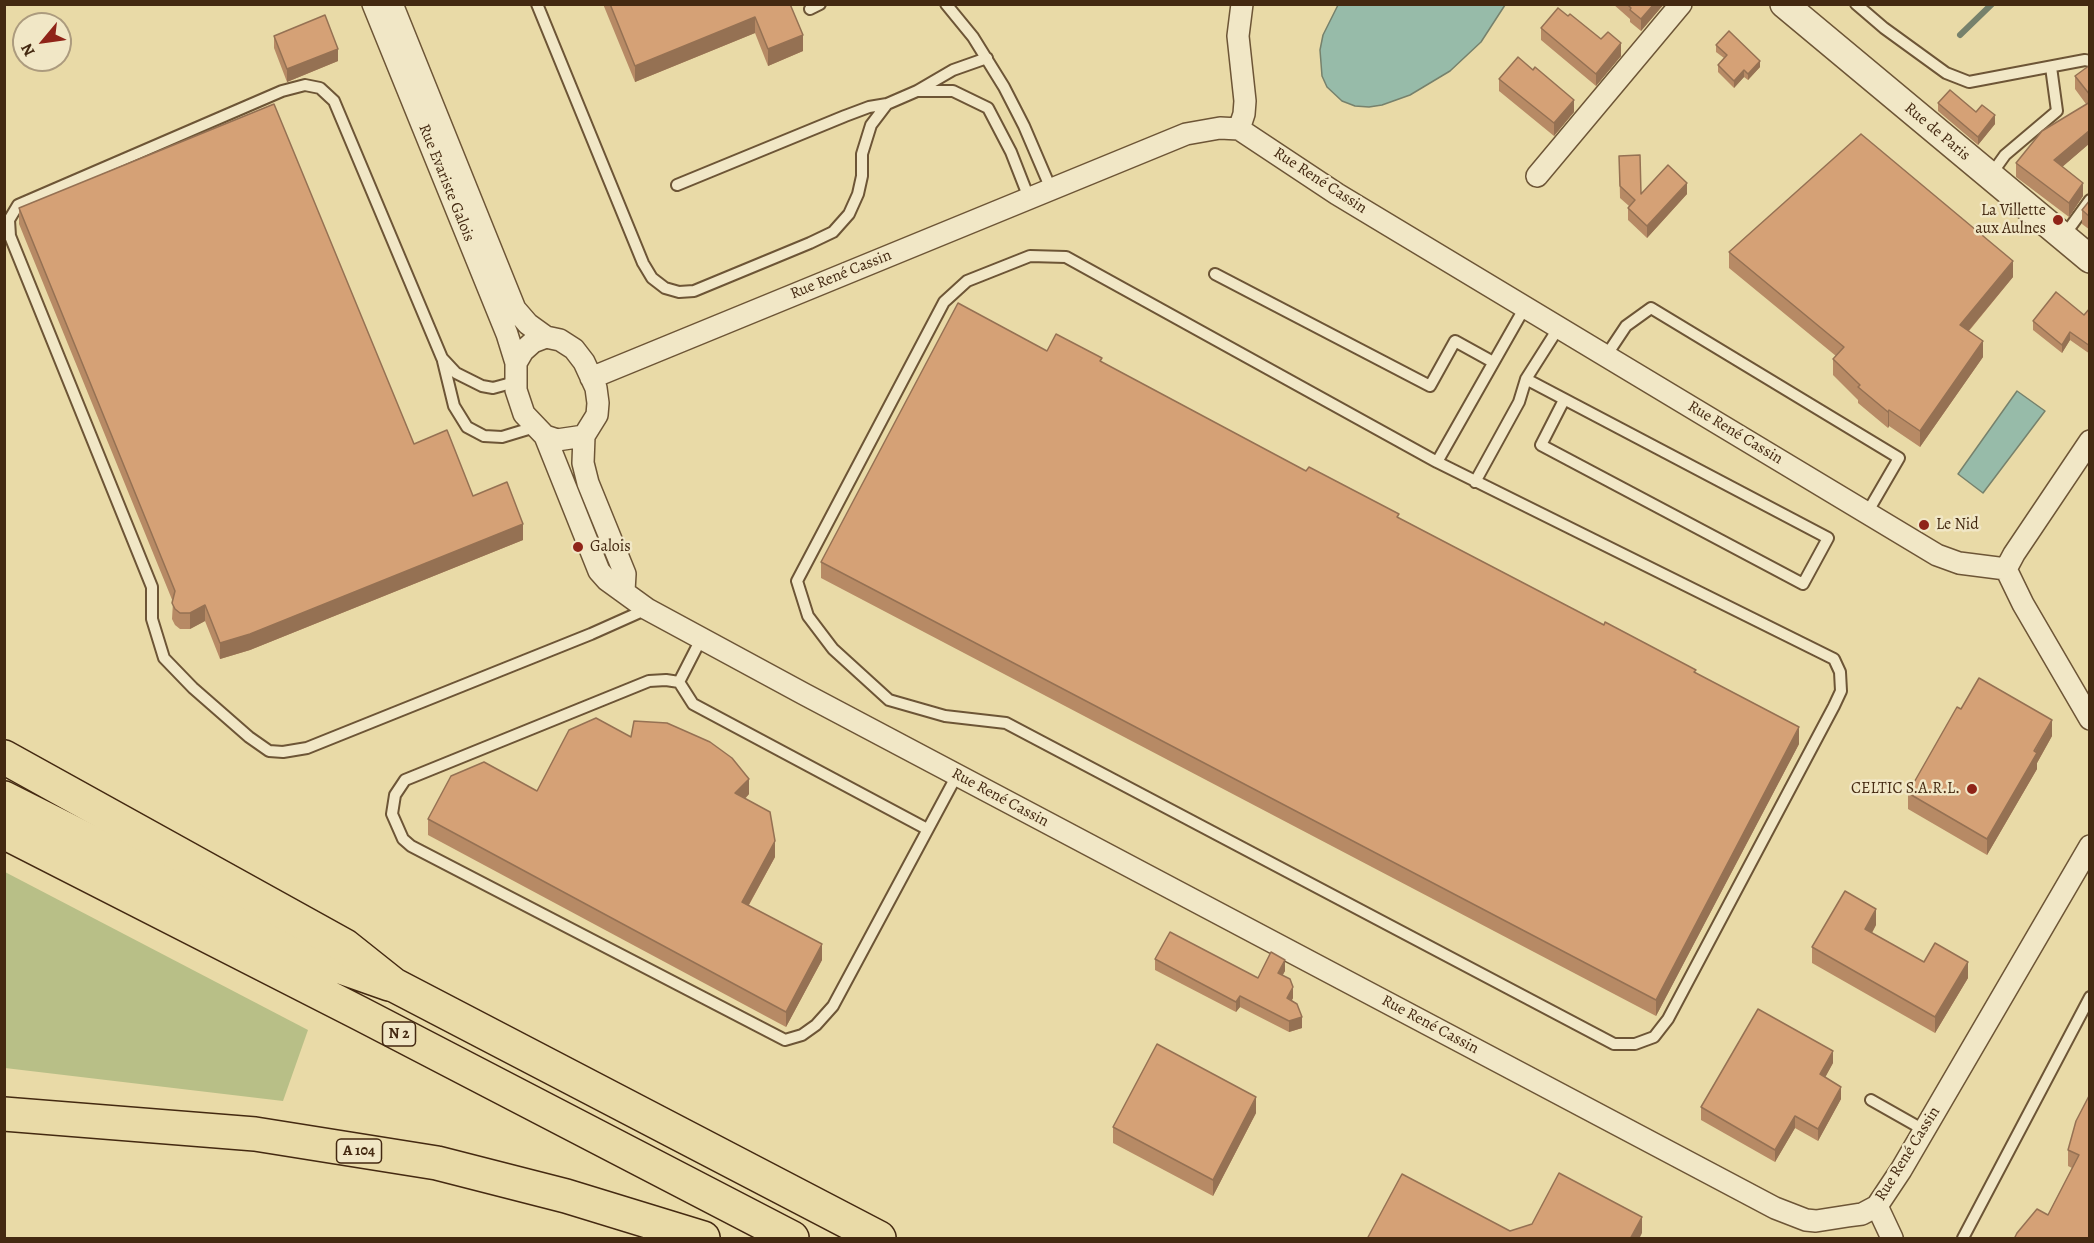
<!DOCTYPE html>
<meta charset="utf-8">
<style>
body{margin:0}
#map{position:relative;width:2094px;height:1243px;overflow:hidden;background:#e9daa7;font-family:Alegreya,serif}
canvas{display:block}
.frame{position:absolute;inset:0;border:6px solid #442911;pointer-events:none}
.north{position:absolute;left:12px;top:12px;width:60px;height:60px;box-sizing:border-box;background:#f1e7c6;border:2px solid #ac9b7e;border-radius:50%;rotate:241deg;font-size:16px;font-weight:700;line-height:24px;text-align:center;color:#442911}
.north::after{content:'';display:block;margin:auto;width:21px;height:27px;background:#8f2418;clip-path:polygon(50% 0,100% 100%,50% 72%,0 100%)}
</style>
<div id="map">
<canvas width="2094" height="1243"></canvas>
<div class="frame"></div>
<div class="north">N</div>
</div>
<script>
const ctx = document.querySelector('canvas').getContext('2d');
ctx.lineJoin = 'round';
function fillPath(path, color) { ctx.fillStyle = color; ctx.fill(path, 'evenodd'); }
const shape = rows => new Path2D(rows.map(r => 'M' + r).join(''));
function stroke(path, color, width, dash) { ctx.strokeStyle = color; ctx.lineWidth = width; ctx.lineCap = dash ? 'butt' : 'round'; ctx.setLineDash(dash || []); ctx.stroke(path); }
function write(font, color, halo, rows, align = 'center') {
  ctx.font = font + ' Alegreya,serif'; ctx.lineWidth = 5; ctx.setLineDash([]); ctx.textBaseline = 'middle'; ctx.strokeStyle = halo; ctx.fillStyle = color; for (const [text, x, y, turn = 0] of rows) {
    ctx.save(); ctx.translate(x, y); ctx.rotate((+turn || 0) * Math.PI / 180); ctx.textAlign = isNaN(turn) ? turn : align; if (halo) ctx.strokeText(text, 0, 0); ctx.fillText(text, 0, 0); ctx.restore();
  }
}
const green = shape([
 [5,872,308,1030,283,1101,5,1068]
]);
const water = shape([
 [1338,5,1338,4,1505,5,1481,42,1450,71,1410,95,1382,105,1369,107,1355,106,1342,101,1327,87,1322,76,1320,50,1323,35,1338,5],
 [2017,391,2045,411,1983,493,1958,474,2017,391]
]);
const stream = shape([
 [1960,35,1992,4]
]);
const service = shape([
 [537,4,643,263,652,278,665,288,679,292,694,291,810,243,833,232,849,214,858,194,862,176,862,154,871,125,887,104],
 [946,4,973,37,1004,87,1024,126,1051,189],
 [1856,4,1884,28,1946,73,1969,82,2085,60,2090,61],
 [810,9,820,4],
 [918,91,953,91,988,108,1011,152,1029,198],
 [1990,176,2005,155,2057,111,2051,67],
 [677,185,845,116,869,107,887,104,917,91,953,70,987,58],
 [2063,237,2090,200],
 [1030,256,1066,257,1437,462,1834,659,1840,672,1841,691,1834,706,1668,1019,1654,1037,1635,1044,1614,1044,1006,723,945,716,889,700,833,649,808,616,797,581,944,302,967,281,1030,256],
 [1215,274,1430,386,1455,341,1493,362],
 [1606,356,1626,326,1651,308,1899,458,1867,513],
 [443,361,454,406,467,427,484,436,502,437,535,427],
 [1526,379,1828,538,1803,584,1541,445,1564,400],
 [515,382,493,388,482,386,456,373,442,358,334,101,320,88,305,85,282,91,18,205,9,220,10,236,152,587,152,619,164,658,193,688,249,737,269,751,283,752,307,748,591,634,647,609],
 [1437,462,1525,307],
 [1475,482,1519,402,1526,379,1559,327],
 [701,639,679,682,666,680,649,681,405,780,395,795,392,814,403,839,411,846,785,1040,802,1035,816,1025,833,1006,957,775],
 [679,682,693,704,927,829],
 [1871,1100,1924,1130],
 [1963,1238,2090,997]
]);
const minor = shape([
 [373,4,507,334,516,363],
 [392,4,515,309,528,324,546,337],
 [1239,129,1244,114,1245,101,1238,36,1242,4],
 [1537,176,1681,4],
 [546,337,560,340,574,349,584,362,596,388,598,403,597,415,584,436,557,440,545,436,524,414,516,390,516,363,523,351,533,342,546,337],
 [591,378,1186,134,1220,128,1239,129,1337,194,1606,356,1937,555,1959,563,2006,569,2014,554,2090,441],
 [545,436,599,571,607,580,647,609,804,694,1775,1208,1806,1220,1816,1221,1848,1216,1862,1214,1877,1206,1901,1170,2090,846],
 [584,436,583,463,588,483,625,574,624,591],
 [2006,569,2023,604,2090,719],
 [1877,1206,1892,1238]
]);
const tertiary = shape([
 [1784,4,2090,259]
]);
const trunk = shape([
 [4,798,335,965,389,984],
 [4,832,361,1014,792,1238]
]);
const motorway = shape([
 [4,757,345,946,394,985,879,1238],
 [4,1114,255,1134,437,1163,566,1196,703,1238]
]);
const wall = shape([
 [603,4,790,4,803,51,768,66,755,33,635,82],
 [1613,4,1664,4,1641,31,1630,22,1630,19],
 [1568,16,1601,39,1621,56,1596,86,1541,40,1541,28],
 [274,36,338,61,287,82,274,48],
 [1716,45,1760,67,1748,80,1744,77,1734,88,1718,72,1718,65,1724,58,1716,52],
 [2090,65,2090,143,2062,167,2083,196,2069,217,2016,177,2016,163,2086,104,2075,89,2075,76],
 [1499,79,1574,112,1554,136,1499,91],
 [1938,103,1976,112,1995,124,1978,145,1938,111],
 [1619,156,1641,194,1687,194,1647,238,1628,220,1628,208,1629,206,1620,198],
 [2090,200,2090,230,2082,224,2082,210],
 [19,208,414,444,523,540,250,650,220,659,205,621,190,629,180,629,175,625,172,619,173,602,19,224],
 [1729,252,2013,277,1969,331,1983,357,1920,447,1889,426,1888,428,1858,403,1858,400,1833,375,1833,359,1836,356,1729,268],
 [2090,308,2090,354,2070,340,2062,353,2033,330,2033,321,2084,315],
 [1047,351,1102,362,1306,471,1399,518,1696,673,1799,744,1656,1016,821,578,821,562],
 [1961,709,2052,736,2037,763,2037,769,1987,855,1908,809,1908,793],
 [631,737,749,794,745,799,775,857,749,905,822,960,786,1027,428,835,428,819,537,791],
 [1876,925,1872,933,1924,962,1968,978,1935,1033,1812,963,1812,947],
 [1155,959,1258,978,1285,971,1282,975,1293,998,1292,1000,1302,1028,1289,1032,1240,1007,1236,1012,1155,970],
 [1833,1063,1825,1077,1841,1099,1818,1141,1795,1128,1775,1162,1701,1120,1701,1107],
 [2090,1094,2090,1239,2048,1215,2072,1168,2068,1166,2068,1150],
 [1256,1113,1213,1196,1113,1143,1113,1127]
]);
const shadedWall = shape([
 [1654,4,1664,4,1641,31,1641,19],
 [755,17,755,33,635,82,635,66],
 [803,35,803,51,768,66,768,49],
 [1621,43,1621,56,1596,86,1596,74],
 [338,49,338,61,287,82,287,69],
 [1760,61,1760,67,1748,80,1748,74],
 [1744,70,1744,77,1734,88,1734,81],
 [1574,100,1574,112,1554,136,1554,123],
 [1995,115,1995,124,1978,145,1978,137],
 [2090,130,2090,143,2054,174,2054,160],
 [1687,183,1687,194,1647,238,1647,226],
 [2083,183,2083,196,2069,217,2069,203],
 [2013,261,2013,277,1960,341,1960,325],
 [2070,332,2070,340,2062,353,2062,345],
 [1983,341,1983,357,1920,447,1920,431],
 [1889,410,1889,426,1888,428,1888,412],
 [523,524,523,540,250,650,220,659,220,643],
 [205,605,205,621,190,629,190,613],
 [2052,720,2052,736,2037,763,2037,769,1987,855,1987,839],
 [1799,727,1799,744,1656,1016,1656,1000],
 [749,779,749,794,735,809,735,793],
 [775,841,775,857,742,917,742,902],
 [1876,909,1876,925,1865,945,1865,929],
 [822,944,822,960,786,1027,786,1012],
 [1285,960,1285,971,1278,984,1278,973],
 [1968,962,1968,978,1935,1033,1935,1017],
 [1293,987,1293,998,1287,1009,1287,998],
 [1240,996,1240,1007,1236,1012,1236,1002],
 [1302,1017,1302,1028,1289,1032,1289,1021],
 [1833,1051,1833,1063,1820,1087,1820,1074],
 [1841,1087,1841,1099,1818,1141,1818,1129],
 [1256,1097,1256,1113,1213,1196,1213,1180],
 [1795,1116,1795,1128,1775,1162,1775,1150],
 [1642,1217,1642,1233,1639,1239,1630,1239]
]);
const building = shape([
 [610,4,790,4,803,35,768,49,755,17,635,66,610,4],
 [1627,4,1654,4,1641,19,1630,10,1631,8,1627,4],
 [1558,8,1568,16,1570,14,1601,39,1608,32,1621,43,1596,74,1541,28,1558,8],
 [325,15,338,49,287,69,274,36,325,15],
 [1729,31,1760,61,1748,74,1744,70,1734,81,1718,65,1727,55,1716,45,1729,31],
 [1518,57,1533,70,1535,67,1574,100,1554,123,1499,79,1518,57],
 [2090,65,2090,95,2075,76,2090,65],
 [1950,90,1976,112,1982,105,1995,115,1978,137,1938,103,1950,90],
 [2090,102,2090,130,2054,160,2083,183,2069,203,2016,163,2042,131,2090,102],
 [274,104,414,444,447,430,473,496,507,482,523,524,250,634,220,643,205,605,190,613,180,613,175,609,172,603,175,591,19,208,274,104],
 [1861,134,2013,261,1960,325,1983,341,1920,431,1889,410,1888,412,1858,387,1860,385,1833,359,1844,347,1729,252,1861,134],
 [1640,155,1641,194,1668,165,1687,183,1647,226,1628,208,1635,200,1620,186,1619,156,1640,155],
 [2090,200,2090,217,2082,210,2090,200],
 [2056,292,2084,315,2090,308,2090,346,2070,332,2062,345,2033,321,2056,292],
 [958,303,1047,351,1056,334,1102,358,1100,361,1306,471,1309,467,1399,514,1397,517,1604,625,1605,622,1696,670,1694,672,1799,727,1656,1000,821,562,958,303],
 [1979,678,2052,720,2034,751,2037,753,1987,839,1908,793,1957,707,1961,709,1979,678],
 [596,718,631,737,634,721,667,723,710,742,732,758,749,779,735,793,770,812,775,841,742,902,822,944,786,1012,428,819,451,776,484,762,537,791,569,730,596,718],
 [1845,891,1876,909,1865,929,1924,962,1935,943,1968,962,1935,1017,1812,947,1845,891],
 [1170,932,1258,978,1271,952,1285,960,1278,973,1290,979,1293,987,1287,998,1297,1004,1302,1017,1289,1021,1240,996,1236,1002,1155,959,1170,932],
 [1758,1009,1833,1051,1820,1074,1841,1087,1818,1129,1795,1116,1775,1150,1701,1107,1758,1009],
 [1157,1044,1256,1097,1213,1180,1113,1127,1157,1044],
 [2090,1094,2090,1239,2014,1239,2017,1233,2037,1209,2048,1215,2079,1155,2068,1150,2076,1121,2090,1094],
 [1559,1173,1642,1217,1630,1239,1367,1239,1402,1174,1510,1231,1532,1224,1559,1173]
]);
const markers = [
 [2058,220,6,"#8f2418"],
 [1924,525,6,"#8f2418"],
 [578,547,6,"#8f2418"],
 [1972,789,6,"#8f2418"]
];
const shields = [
 [399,1034,33],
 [359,1151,45]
];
const shieldNames = [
 ["N 2",399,1034],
 ["A 104",359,1151]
];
const streetNames = [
 ["Rue de Paris",1937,132,40],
 ["Rue René Cassin",1320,181,33],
 ["Rue Evariste Galois",446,183,68],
 ["Rue René Cassin",841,275,-22],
 ["Rue René Cassin",1735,433,31],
 ["Rue René Cassin",1000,798,28],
 ["Rue René Cassin",1430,1025,28],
 ["Rue René Cassin",1908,1154,-58]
];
const poiNames = [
 ["La Villette",2046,211],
 ["aux Aulnes",2046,229],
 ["Le Nid",1936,525,"left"],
 ["Galois",590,547,"left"],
 ["CELTIC S.A.R.L.",1960,789]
];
fillPath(green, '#b8bf87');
fillPath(water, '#97bba9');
stroke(water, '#76816c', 1.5);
stroke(stream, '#76816c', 6);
stroke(service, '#6d5536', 14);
stroke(minor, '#6d5536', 24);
stroke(tertiary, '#6d5536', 30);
stroke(trunk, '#442911', 36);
stroke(motorway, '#442911', 36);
stroke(service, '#f1e7c6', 10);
stroke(minor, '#f1e7c6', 21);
stroke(tertiary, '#f1e7c6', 27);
stroke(trunk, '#e9daa7', 33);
stroke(motorway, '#e9daa7', 33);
fillPath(wall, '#b78a65');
fillPath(shadedWall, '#957153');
fillPath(building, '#d5a176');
stroke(building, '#957153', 1.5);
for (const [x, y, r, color] of markers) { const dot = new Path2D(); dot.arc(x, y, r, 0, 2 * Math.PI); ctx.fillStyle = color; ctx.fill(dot); stroke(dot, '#f1e7c6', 2); }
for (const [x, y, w] of shields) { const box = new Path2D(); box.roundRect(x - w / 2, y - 12, w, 24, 4.5); ctx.fillStyle = '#f1e7c6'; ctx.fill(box); stroke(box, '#442911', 1.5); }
write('bold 15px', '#442911', null, shieldNames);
write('16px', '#442911', '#f1e7c6', streetNames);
write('16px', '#442911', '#f1e7c6', poiNames, 'right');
</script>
